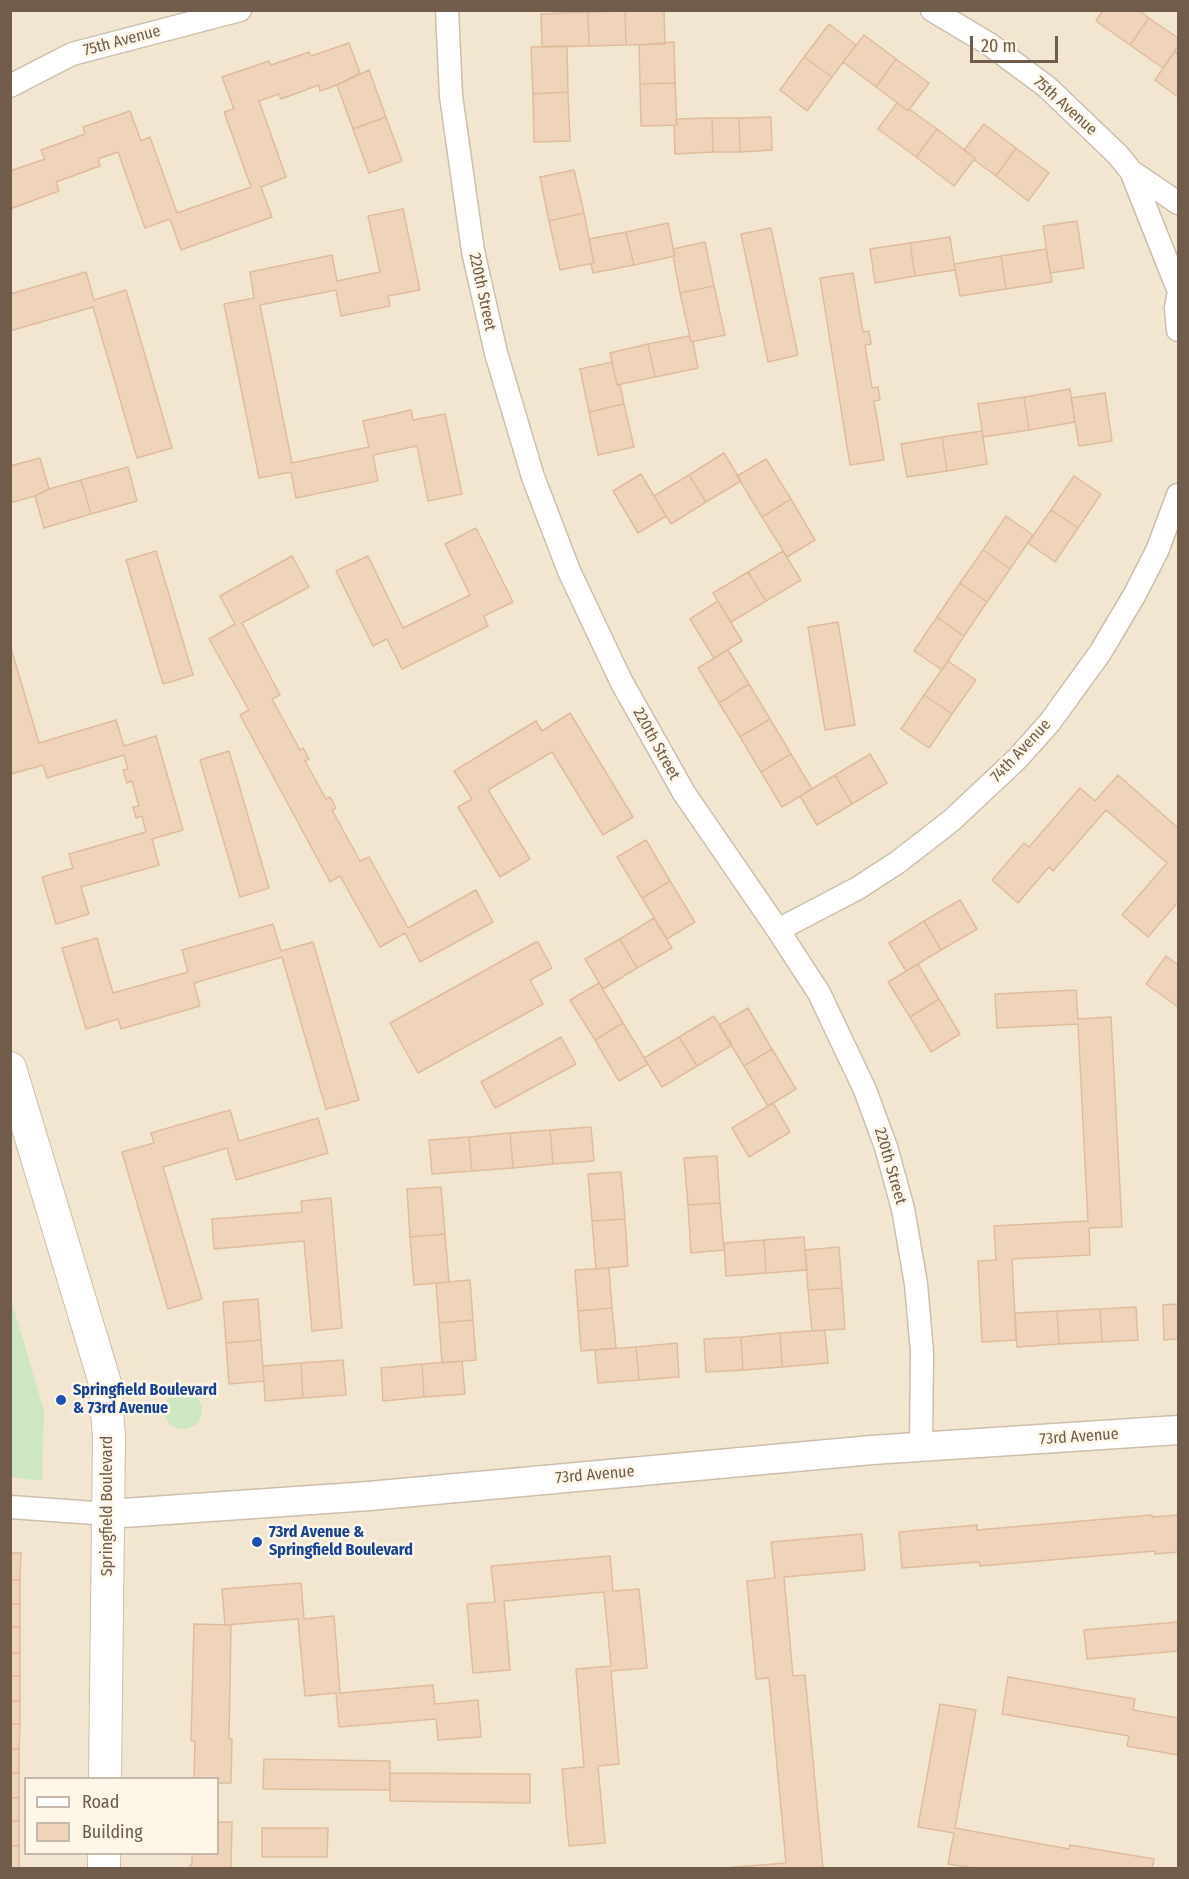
<!DOCTYPE html>
<style>
body{margin:0}
#map{position:relative;width:1189px;height:1879px;overflow:hidden;background:#fbf3e2;font-family:"Fira Sans Condensed",sans-serif}
canvas{display:block}
.frame{position:absolute;inset:0;border:12px solid #715b4a;pointer-events:none}
.legend{position:absolute;left:24px;top:1777px;width:195px;height:78px;box-sizing:border-box;background:#fef7e7;border:2px solid #c6b9a8;margin:0;padding:8px 10px;list-style:none;font-size:18px;color:#715b4a}
.legend li{display:flex;align-items:center;gap:12px;height:30px}
.legend b{width:30px;border:2px solid #c6b9a8}
.scale{position:absolute;left:970px;top:36px;width:88px;height:27px;box-sizing:border-box;border:3px solid #715b4a;border-top:0;padding-left:8px;font-size:18px;line-height:21px;white-space:nowrap;color:#715b4a;-webkit-text-stroke:4px #fef7e7;paint-order:stroke}
</style>
<div id="map">
<canvas width="1189" height="1879"></canvas>
<div class="frame"></div>
<ul class="legend">
<li><b style="height:8px;background:#fff"></b>Road</li>
<li><b style="height:16px;background:#efd4bb"></b>Building</li>
</ul>
<div class="scale">20 m</div>
</div>
<script>
const ctx = document.querySelector('canvas').getContext('2d');
ctx.lineJoin = 'round';
function fillPath(path, color) { ctx.fillStyle = color; ctx.fill(path, 'evenodd'); }
const shape = rows => new Path2D(rows.map(r => 'M' + r).join(''));
function stroke(path, color, width, dash) { ctx.strokeStyle = color; ctx.lineWidth = width; ctx.lineCap = dash ? 'butt' : 'round'; ctx.setLineDash(dash || []); ctx.stroke(path); }
function write(font, color, halo, rows, align = 'center') {
  ctx.font = font + ' "Fira Sans Condensed",sans-serif'; ctx.lineWidth = 5; ctx.setLineDash([]); ctx.textBaseline = 'middle'; ctx.strokeStyle = halo; ctx.fillStyle = color; for (const [text, x, y, turn = 0] of rows) {
    ctx.save(); ctx.translate(x, y); ctx.rotate((+turn || 0) * Math.PI / 180); ctx.textAlign = isNaN(turn) ? turn : align; if (halo) ctx.strokeText(text, 0, 0); ctx.fillText(text, 0, 0); ctx.restore();
  }
}
const residential = shape([
 [11,11,1178,11,1178,1868,11,1868,11,1477,42,1481,19,1328,11,1299],
 [26,1778,218,1778,218,1854,26,1854]
]);
const green = shape([
 [11,1299,44,1411,42,1481,11,1477],
 '164 1410a19 19 0 1 1 38 0a19 19 0 1 1-38 0Z'
]);
const building = shape([
 [664,10,665,44,626,45,625,11,664,10],
 [1103,10,1139,10,1149,18,1130,45,1096,21,1103,10],
 [625,11,626,45,589,46,588,12,625,11],
 [588,12,589,46,542,47,541,14,588,12],
 [1149,18,1178,38,1178,46,1163,68,1130,45,1149,18],
 [829,24,856,45,832,77,804,57,829,24],
 [864,35,896,59,876,87,843,62,864,35],
 [674,42,675,83,640,84,639,45,674,42],
 [349,43,360,73,337,85,320,91,319,85,281,99,279,94,259,101,286,177,261,187,272,217,181,250,170,219,145,228,118,152,98,159,100,166,56,182,59,191,10,209,10,171,45,159,41,150,85,134,83,127,130,111,141,141,150,137,177,213,251,187,224,112,234,109,222,77,269,61,271,65,309,52,311,56,349,43],
 [567,46,568,92,533,94,531,47,567,46],
 [1175,51,1178,54,1178,97,1155,80,1175,51],
 [804,57,832,77,807,111,780,90,804,57],
 [896,59,929,83,908,111,876,87,896,59],
 [369,70,386,117,353,129,337,85,369,70],
 [675,83,677,125,641,126,640,84,675,83],
 [568,92,570,141,534,142,533,94,568,92],
 [897,103,908,111,909,109,937,129,916,157,878,129,897,103],
 [386,117,402,161,369,173,353,129,386,117],
 [771,117,772,150,740,152,739,118,771,117],
 [712,118,739,118,740,152,713,152,712,118],
 [712,118,713,152,675,154,674,125,677,125,676,119,712,118],
 [984,124,1016,148,996,176,974,160,975,158,964,150,984,124],
 [937,129,975,158,954,186,916,157,937,129],
 [1016,148,1049,173,1028,201,996,176,1016,148],
 [574,170,584,213,549,221,540,177,574,170],
 [403,209,420,290,388,296,390,306,341,316,336,290,260,305,292,463,369,447,363,421,411,410,413,420,445,414,462,494,428,501,417,446,373,455,378,481,296,498,291,472,259,478,224,304,254,298,250,272,332,255,337,281,380,272,368,216,403,209],
 [584,213,594,263,560,270,549,221,584,213],
 [1077,221,1084,268,1050,273,1043,226,1077,221],
 [668,223,675,256,634,265,626,232,668,223],
 [771,228,798,355,768,362,741,234,771,228],
 [626,232,634,265,593,273,591,264,594,263,589,239,626,232],
 [950,237,955,270,915,276,910,243,950,237],
 [705,242,714,286,680,293,673,256,675,256,673,249,705,242],
 [910,243,915,276,875,283,870,249,910,243],
 [1046,249,1052,282,1006,289,1001,256,1046,249],
 [1001,256,1006,289,960,296,954,264,1001,256],
 [86,272,94,300,126,290,172,448,137,458,93,307,10,331,10,294,86,272],
 [853,273,863,332,869,331,871,344,865,345,872,388,878,387,880,400,874,401,884,460,850,465,820,278,853,273],
 [714,286,725,335,691,342,680,293,714,286],
 [689,336,691,342,693,342,698,368,655,377,648,344,689,336],
 [648,344,655,377,617,385,610,353,648,344],
 [612,362,617,385,620,385,624,404,589,412,580,369,612,362],
 [1070,389,1075,422,1029,430,1024,397,1070,389],
 [1105,393,1112,441,1079,446,1071,398,1105,393],
 [1024,397,1029,430,983,437,978,404,1024,397],
 [624,404,634,447,598,455,589,412,624,404],
 [982,431,987,464,947,471,942,437,982,431],
 [942,437,947,471,907,477,901,444,942,437],
 [724,453,741,481,706,502,689,475,724,453],
 [40,458,49,489,35,496,10,503,10,466,40,458],
 [766,459,791,499,762,517,737,476,766,459],
 [128,467,137,501,91,514,81,480,128,467],
 [641,474,666,516,638,533,613,491,641,474],
 [689,475,706,502,671,524,654,496,689,475],
 [1074,476,1101,494,1078,528,1051,510,1074,476],
 [81,480,91,514,44,528,35,496,49,489,81,480],
 [791,499,815,540,787,557,762,517,791,499],
 [1051,510,1078,528,1055,562,1028,543,1051,510],
 [1006,516,1033,535,1010,569,983,550,1006,516],
 [476,528,513,602,484,616,488,626,402,669,387,639,373,646,336,571,368,556,403,628,470,595,445,544,476,528],
 [983,550,1010,569,987,602,960,583,983,550],
 [156,551,193,675,163,684,126,560,156,551],
 [783,551,801,580,766,601,748,572,783,551],
 [292,556,309,587,242,623,280,695,272,699,300,750,303,748,309,759,305,761,326,799,330,797,336,808,332,810,360,861,369,857,408,928,476,890,493,922,420,962,405,933,380,947,340,876,330,882,240,715,249,710,209,639,235,624,220,596,292,556],
 [748,572,766,601,731,622,713,593,748,572],
 [960,583,987,602,964,636,937,617,960,583],
 [718,601,742,641,714,658,690,619,718,601],
 [937,617,964,636,942,670,914,651,937,617],
 [838,622,855,725,825,730,808,627,838,622],
 [10,645,39,743,116,720,124,746,156,736,183,830,152,839,159,865,81,887,89,914,56,924,42,877,73,868,69,854,146,832,142,816,136,818,133,807,139,806,132,781,127,783,123,770,128,769,124,755,47,778,43,765,11,774,10,645],
 [728,650,749,684,719,703,698,668,728,650],
 [948,661,976,680,952,714,924,695,948,661],
 [749,684,770,719,740,737,719,703,749,684],
 [924,695,952,714,929,748,901,729,924,695],
 [570,713,633,817,603,835,552,752,488,790,530,859,500,877,458,807,472,799,454,771,536,721,542,731,570,713],
 [770,719,791,754,761,772,740,737,770,719],
 [229,751,269,888,240,897,200,760,229,751],
 [791,754,812,789,782,807,761,772,791,754],
 [870,754,887,783,852,804,835,775,870,754],
 [835,775,852,804,817,825,800,796,835,775],
 [1118,775,1178,828,1178,902,1148,937,1122,915,1167,863,1106,810,1053,871,1049,867,1018,903,992,880,1024,843,1029,847,1080,788,1095,801,1118,775],
 [646,840,670,881,642,898,617,857,646,840],
 [670,881,695,922,667,939,642,898,670,881],
 [960,900,977,929,941,950,924,921,960,900],
 [654,918,672,948,637,968,620,939,654,918],
 [924,921,941,950,906,971,889,943,924,921],
 [273,924,281,951,313,942,359,1100,326,1109,282,957,194,983,200,1006,121,1029,118,1019,86,1029,62,948,97,938,113,993,188,972,182,950,273,924],
 [620,939,637,968,603,989,585,959,620,939],
 [536,942,538,942,552,968,530,980,543,1004,418,1073,390,1023,536,942],
 [1166,956,1178,965,1178,1007,1146,984,1166,956],
 [918,964,939,999,910,1017,888,982,918,964],
 [599,983,623,1023,595,1040,570,1000,599,983],
 [1076,990,1078,1019,1111,1017,1122,1227,1089,1228,1090,1255,1012,1259,1016,1340,982,1342,978,1261,996,1260,994,1226,1088,1221,1078,1024,997,1028,995,994,1076,990],
 [939,999,960,1034,931,1052,910,1017,939,999],
 [748,1008,772,1049,744,1066,719,1025,748,1008],
 [714,1016,732,1045,697,1066,679,1037,714,1016],
 [623,1023,648,1064,619,1081,595,1040,623,1023],
 [561,1037,576,1064,495,1108,481,1082,561,1037],
 [679,1037,697,1066,662,1087,644,1058,679,1037],
 [772,1049,796,1089,768,1106,744,1066,772,1049],
 [773,1103,790,1132,749,1157,732,1128,773,1103],
 [230,1110,239,1141,318,1118,328,1153,236,1180,227,1148,163,1167,202,1299,168,1309,122,1152,154,1143,151,1133,230,1110],
 [591,1127,594,1161,553,1164,550,1130,591,1127],
 [550,1130,553,1164,513,1168,510,1133,550,1130],
 [510,1133,513,1168,472,1171,469,1137,510,1133],
 [469,1137,472,1171,432,1174,429,1140,469,1137],
 [717,1156,720,1203,688,1205,684,1158,717,1156],
 [621,1172,625,1219,592,1221,588,1174,621,1172],
 [441,1187,445,1234,410,1237,407,1189,441,1187],
 [331,1198,342,1328,312,1331,304,1241,214,1249,212,1219,302,1212,301,1201,331,1198],
 [720,1203,724,1250,691,1253,688,1205,720,1203],
 [625,1219,628,1266,596,1269,592,1221,625,1219],
 [445,1234,449,1282,414,1285,410,1237,445,1234],
 [804,1237,807,1270,766,1273,764,1240,804,1237],
 [764,1240,766,1273,726,1276,724,1243,764,1240],
 [839,1247,842,1288,808,1290,805,1250,839,1247],
 [609,1268,612,1308,578,1311,575,1270,609,1268],
 [470,1280,473,1320,439,1323,436,1283,470,1280],
 [842,1288,845,1329,812,1331,808,1290,842,1288],
 [258,1299,261,1340,226,1343,223,1302,258,1299],
 [1178,1304,1178,1339,1164,1340,1163,1305,1178,1304],
 [1136,1307,1138,1340,1102,1342,1100,1309,1136,1307],
 [612,1308,616,1348,581,1351,578,1311,612,1308],
 [1100,1309,1102,1342,1059,1344,1057,1311,1100,1309],
 [1057,1311,1059,1344,1017,1347,1015,1313,1057,1311],
 [473,1320,476,1360,442,1363,439,1323,473,1320],
 [825,1330,828,1363,782,1367,780,1333,825,1330],
 [780,1333,782,1367,743,1370,741,1337,780,1333],
 [741,1337,743,1370,706,1372,704,1339,741,1337],
 [261,1340,264,1381,229,1384,226,1343,261,1340],
 [677,1343,679,1377,639,1380,636,1347,677,1343],
 [636,1347,639,1380,598,1383,595,1350,636,1347],
 [343,1360,346,1395,303,1398,301,1363,343,1360],
 [462,1361,465,1394,424,1397,422,1364,462,1361],
 [301,1363,303,1398,265,1401,263,1366,301,1363],
 [422,1364,424,1397,383,1401,381,1368,422,1364],
 [1152,1515,1152,1517,1178,1515,1178,1552,1155,1554,1155,1551,980,1566,979,1562,902,1568,899,1532,977,1525,977,1530,1152,1515],
 [862,1534,865,1570,784,1577,793,1676,805,1675,823,1868,724,1868,786,1863,769,1678,756,1679,747,1581,775,1578,771,1542,862,1534],
 [10,1553,21,1553,20,1580,10,1580,10,1553],
 [610,1556,613,1591,639,1589,647,1668,611,1671,619,1764,598,1766,605,1843,569,1846,562,1769,584,1767,576,1669,611,1666,604,1592,504,1601,510,1670,473,1673,467,1604,495,1602,491,1566,610,1556],
 [10,1580,20,1580,20,1604,10,1604,10,1580],
 [301,1583,304,1619,334,1616,340,1693,433,1685,435,1704,478,1700,481,1737,438,1740,436,1719,339,1727,336,1693,305,1696,298,1619,225,1625,222,1589,301,1583],
 [10,1604,20,1604,20,1627,10,1627,10,1604],
 [1178,1622,1178,1651,1087,1659,1084,1630,1178,1622],
 [194,1624,231,1625,229,1739,232,1739,231,1783,218,1783,218,1778,194,1778,195,1741,191,1741,194,1624],
 [10,1627,20,1627,20,1653,10,1653,10,1627],
 [10,1653,20,1653,20,1676,10,1676,10,1653],
 [10,1676,20,1676,20,1701,10,1701,10,1676],
 [1008,1677,1135,1699,1133,1710,1178,1718,1178,1755,1127,1746,1129,1736,1002,1714,1008,1677],
 [10,1701,20,1701,20,1724,10,1724,10,1701],
 [940,1704,976,1710,955,1828,1069,1849,1070,1845,1154,1859,1152,1868,975,1868,948,1864,954,1833,918,1827,940,1704],
 [10,1724,20,1724,19,1749,10,1749,10,1724],
 [10,1749,19,1749,19,1773,10,1773,10,1749],
 [264,1759,390,1761,390,1790,263,1789,264,1759],
 [10,1773,19,1773,19,1798,10,1798,10,1773],
 [390,1773,530,1774,530,1803,390,1801,390,1773],
 [10,1798,19,1798,19,1821,10,1821,10,1798],
 [10,1821,19,1821,19,1846,10,1846,10,1821],
 [218,1822,232,1822,231,1868,189,1868,190,1865,192,1865,192,1854,218,1854,218,1822],
 [262,1828,328,1828,327,1857,262,1857,262,1828],
 [10,1846,19,1846,19,1868,10,1868,10,1846]
]);
const minor = shape([
 [447,10,451,96,473,251,496,353,533,477,569,571,621,681,684,793,778,930,819,993,865,1090,886,1147,903,1209,916,1284,922,1352,921,1447],
 [932,10,989,44,1047,87,1118,155,1131,171],
 [10,86,72,54,240,10],
 [1178,203,1131,171,1178,289],
 [1178,297,1176,308,1178,330],
 [778,930,858,888,898,862,952,820,1017,759,1050,722,1100,653,1135,594,1157,551,1178,495],
 [10,1507,109,1514]
]);
const tertiary = shape([
 [109,1514,369,1496,872,1450,1178,1430]
]);
const secondary = shape([
 [10,1068,105,1383,109,1438,105,1778],
 [104,1868,104,1854]
]);
const markers = [
 [61,1400,6,"#1a4fb4"],
 [257,1542,6,"#1a4fb4"]
];
const streetNames = [
 ["75th Avenue",122,41,-15],
 ["75th Avenue",1065,106,42],
 ["220th Street",482,292,78],
 ["220th Street",656,744,61],
 ["74th Avenue",1021,751,-47],
 ["220th Street",890,1166,74],
 ["73rd Avenue",1079,1437,-4],
 ["73rd Avenue",595,1475,-5],
 ["Springfield Boulevard",108,1506,-90]
];
const transitNames = [
 ["Springfield Boulevard",73,1391],
 ["& 73rd Avenue",73,1409],
 ["73rd Avenue &",269,1533],
 ["Springfield Boulevard",269,1551]
];
fillPath(residential, '#f2e6d1');
fillPath(green, '#cde7c1');
fillPath(building, '#efd4bb');
stroke(building, '#e0bc9c', 1.5);
stroke(minor, '#cdbeac', 25);
stroke(tertiary, '#cdbeac', 31);
stroke(secondary, '#d0beaa', 34);
stroke(minor, '#fff', 22);
stroke(tertiary, '#fff', 28);
stroke(secondary, '#fff', 32);
for (const [x, y, r, color] of markers) { const dot = new Path2D(); dot.arc(x, y, r, 0, 2 * Math.PI); ctx.fillStyle = color; ctx.fill(dot); stroke(dot, '#fef7e7', 2); }
write('16px', '#715b4a', '#fef7e7', streetNames);
write('bold 16px', '#164399', '#fef7e7', transitNames, 'left');
</script>
